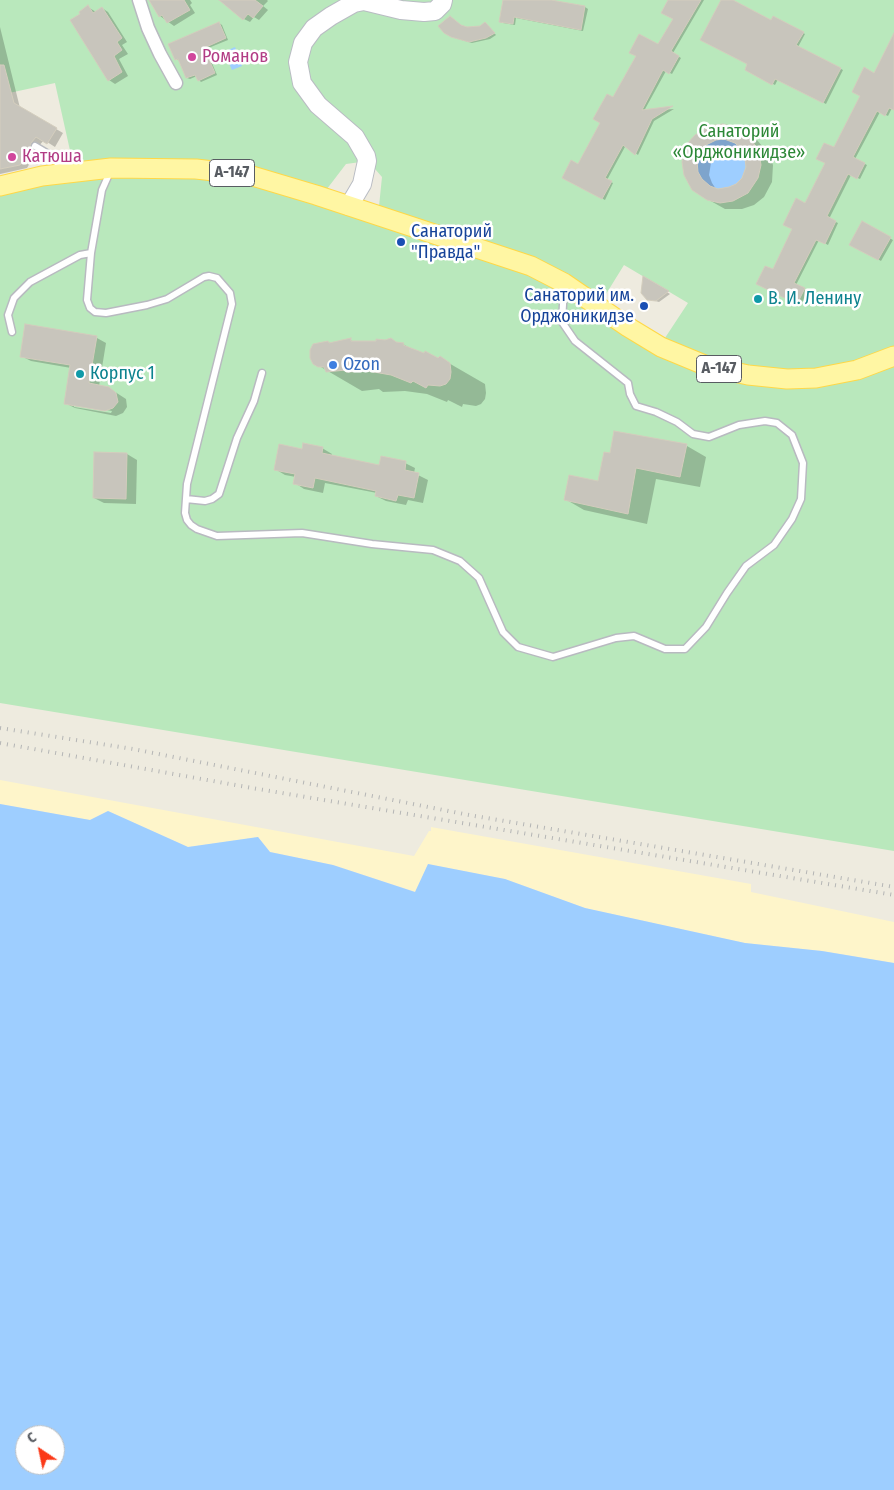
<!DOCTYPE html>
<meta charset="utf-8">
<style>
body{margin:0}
#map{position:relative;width:894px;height:1490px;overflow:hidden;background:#eeebdf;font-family:"Fira Sans Condensed",sans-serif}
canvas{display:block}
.north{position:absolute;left:15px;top:1425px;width:50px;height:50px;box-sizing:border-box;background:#fff;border:1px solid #bcbec0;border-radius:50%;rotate:326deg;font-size:14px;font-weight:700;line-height:20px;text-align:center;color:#585c62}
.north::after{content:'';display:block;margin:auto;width:18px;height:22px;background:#fb3918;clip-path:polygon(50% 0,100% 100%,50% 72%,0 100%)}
</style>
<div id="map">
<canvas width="894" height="1490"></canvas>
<div class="north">С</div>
</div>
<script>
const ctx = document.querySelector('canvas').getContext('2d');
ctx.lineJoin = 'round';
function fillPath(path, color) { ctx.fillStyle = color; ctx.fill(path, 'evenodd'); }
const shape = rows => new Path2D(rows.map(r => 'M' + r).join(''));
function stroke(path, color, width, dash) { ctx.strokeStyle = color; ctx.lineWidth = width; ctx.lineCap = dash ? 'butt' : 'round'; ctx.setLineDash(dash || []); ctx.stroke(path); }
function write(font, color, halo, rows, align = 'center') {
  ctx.font = font + ' "Fira Sans Condensed",sans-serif'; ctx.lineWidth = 5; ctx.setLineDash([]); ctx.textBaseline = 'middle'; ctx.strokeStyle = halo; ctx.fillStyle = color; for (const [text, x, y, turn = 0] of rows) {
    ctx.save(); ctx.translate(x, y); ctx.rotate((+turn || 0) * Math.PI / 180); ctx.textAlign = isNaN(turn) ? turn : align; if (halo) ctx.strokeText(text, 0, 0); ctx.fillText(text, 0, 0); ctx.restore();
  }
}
const green = shape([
 [0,0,894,0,894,851,0,703,0,187,75,173,55,83,0,95],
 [368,161,382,177,378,216,320,198,346,164],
 [624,265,688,303,661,344,598,307]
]);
const sand = shape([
 [0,780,414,856,429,831,431,831,431,827,751,884,751,892,894,922,894,963,822,951,745,943,585,908,505,879,428,864,416,892,333,865,270,852,258,837,188,847,108,811,90,820,0,804]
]);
const water = shape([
 [235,47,242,66,232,70,224,52],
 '696 164a25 25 0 1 1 50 0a25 25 0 1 1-50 0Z',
 [0,804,90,820,108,811,188,847,258,837,270,852,333,865,415,892,428,864,505,879,585,908,745,943,822,951,894,963,894,1490,0,1490],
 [25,1435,55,1435,55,1465,25,1465]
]);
const shadow = shape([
 [151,0,190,0,192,3,190,5,195,13,174,26,160,16],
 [228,0,267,0,268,1,263,6,268,10,259,20,254,17,250,22,244,19],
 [505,0,544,0,585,7,588,9,583,31,516,18,515,25,503,23,500,22],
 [669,0,704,0,673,53,681,58,672,74,666,71,644,111,674,109,654,121,638,155,626,145,607,180,613,183,605,200,563,177,578,165,614,99,658,46,674,19],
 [724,0,730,0,772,22,774,18,805,34,798,47,843,70,826,104,778,79,775,85,749,71,749,64],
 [88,7,96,12,102,8,108,12,127,42,122,45,128,54,119,59,128,76,115,84,109,80,82,14],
 [219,23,222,25,228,40,206,49,217,75,201,82,199,80,197,76,190,79,187,78,180,61,176,59],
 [488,26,496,35,490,39,472,43,455,38,445,32,462,27,467,29],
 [0,27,20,108,63,133,55,147,44,140,38,147,37,151,27,168,0,174],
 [894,36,894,109,892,108,888,116,880,112,855,159,867,165,860,179,851,175,829,219,838,223,828,245,819,240,796,285,807,291,801,305,757,284,773,271,834,149,875,74],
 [714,126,743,132,757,140,768,153,773,165,772,182,764,197,754,205,742,209,725,209,700,195,688,183,690,142,702,130],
 [736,146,740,147,745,153,747,164,746,173,739,183,732,188,721,190,716,189,712,183,709,175,711,163,717,153,724,149],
 [862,223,893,240,881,261,851,244],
 [644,278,670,294,659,302,648,299],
 [26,326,97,338,106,343,99,386,109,388,126,399,127,407,123,413,116,416,75,408,65,403,71,368,31,361,21,356],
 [74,404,112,411,111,413,74,407],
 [350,340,355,342,403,344,413,350,439,360,440,358,485,384,486,393,485,399,481,404,476,406,463,404,462,407,448,400,447,402,427,394,405,391,383,392,379,389,362,391,314,363,328,342,332,344],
 [687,446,706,457,700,487,656,479,647,524,584,510,565,499,599,483,611,454],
 [322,448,332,454,331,456,380,466,405,463,415,468,414,473,428,480,423,503,408,500,406,505,386,501,376,496,377,493,325,483,323,493,304,489,295,483,296,477,285,475,275,469,303,451],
 [96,454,127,454,137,460,136,504,104,503,94,498]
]);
const building = shape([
 [149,0,184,0,190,10,167,23,162,15,159,17,149,0],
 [219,0,255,0,263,6,253,18,248,14,243,20,219,0],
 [503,0,551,0,585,6,581,30,514,17,513,24,499,22,503,0],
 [668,0,701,0,671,51,679,56,669,74,663,70,642,110,673,106,652,119,635,155,623,145,605,178,612,181,602,199,562,178,571,160,578,164,600,123,593,119,607,94,613,97,636,56,629,53,639,34,658,44,673,19,661,13,668,0],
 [721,0,733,0,771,20,773,16,804,32,796,45,841,68,823,103,775,79,772,85,745,70,747,64,700,40,721,0],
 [88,5,93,13,102,7,122,38,117,42,122,50,114,56,122,72,108,81,70,20,80,14,79,12,88,5],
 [450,16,461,25,467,27,480,26,485,22,495,33,486,38,469,42,451,37,444,33,438,26,450,16],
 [219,22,226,38,204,48,215,73,198,81,195,75,186,78,178,59,175,60,168,44,219,22],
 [894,33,894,110,889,108,885,116,877,111,853,157,865,163,857,179,848,174,827,216,836,221,825,244,816,240,794,283,805,288,797,304,756,284,765,266,773,269,792,229,783,225,796,198,805,203,825,163,816,159,824,143,834,147,860,96,852,92,864,67,874,73,894,33],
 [0,65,4,65,14,103,57,128,47,144,36,137,31,143,30,147,20,165,0,169,0,65],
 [723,124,740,129,750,137,759,152,761,165,758,178,748,193,733,201,720,203,707,200,692,190,684,175,682,162,686,145,695,135,710,126,723,124],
 [724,139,735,143,741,149,745,159,746,167,742,178,736,184,729,187,718,189,710,186,702,179,698,172,697,161,700,151,706,145,716,140,724,139],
 [862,221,891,237,878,260,849,245,862,221],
 [643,276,669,291,656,301,647,300,641,293,643,276],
 [25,324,97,336,89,383,109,387,116,393,118,402,113,408,105,411,64,404,70,365,20,357,25,324],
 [351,338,351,341,376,341,376,339,385,340,391,338,396,342,404,343,403,345,424,353,425,351,438,358,440,356,450,363,451,372,450,379,446,384,440,386,428,385,426,388,413,381,411,383,391,375,368,371,346,372,346,370,326,372,324,367,318,367,313,364,310,358,310,350,313,344,328,341,329,343,351,338],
 [614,431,687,444,680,477,636,468,628,514,564,500,569,475,598,481,604,452,610,453,614,431],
 [303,443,323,447,322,453,379,465,381,456,406,461,405,470,419,473,414,498,398,495,396,501,375,496,376,491,315,478,313,488,293,484,295,474,274,470,279,444,302,449,303,443],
 [94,452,127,453,126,499,93,498,94,452]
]);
const lane = shape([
 [35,146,57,159,59,173],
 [91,253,87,300,90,308,95,312,106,313,147,305,167,299,204,277,209,276,217,278,230,293,232,304,187,484,185,513,187,520,191,525,197,529,217,536,302,533,372,544,433,550,460,561,479,578,503,632,518,647,553,657,616,638,634,636,665,649,685,649,706,627,727,593,746,566,774,545,792,519,801,499,803,463,792,435,777,423,765,421,739,425,709,437,693,434,677,422,656,412,636,406,630,394,628,383,575,341,562,322,564,287],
 [12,332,8,315,14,298,30,282,80,255,91,253,102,190,110,172],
 [186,499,205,501,212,499,219,494,237,438,254,401,262,373]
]);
const street = shape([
 [139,0,148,28,160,54,176,83]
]);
const secondary = shape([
 [349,206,362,184,367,161,366,156,355,137,318,105,302,83,298,62,303,43,314,28,331,16,354,3,364,1,401,10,424,12,435,11,442,4,443,0]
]);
const primary = shape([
 [0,186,42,176,111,168,196,169,249,175,316,195,531,266,564,283,628,327,661,347,707,366,748,375,787,379,816,378,857,370,894,356]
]);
const rail = shape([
 [0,728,133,749,469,815,894,887],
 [0,743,252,788,894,895]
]);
const markers = [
 [192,57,5,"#d1479c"],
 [12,157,5,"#d1479c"],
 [401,242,5,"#1a4fb4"],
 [758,299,5,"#0f9aa8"],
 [644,306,5,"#1a4fb4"],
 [333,365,5,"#3f7fe0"],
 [80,374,5,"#0f9aa8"]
];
const shields = [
 [232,173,45],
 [719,369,45]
];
const shieldNames = [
 ["А-147",232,173],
 ["А-147",719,369]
];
const hotelNames = [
 ["Романов",202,57],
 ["Катюша",22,157]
];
const parkNames = [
 ["Санаторий",739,132],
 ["«Орджоникидзе»",739,153]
];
const transitNames = [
 ["Санаторий",411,232],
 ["\"Правда\"",411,253],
 ["Санаторий им.",634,296,"right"],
 ["Орджоникидзе",634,317,"right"]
];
const cultureNames = [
 ["В. И. Ленину",768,299],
 ["Корпус 1",90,374]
];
const shopNames = [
 ["Ozon",343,365]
];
fillPath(green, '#b9e8bc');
fillPath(sand, '#fef5ca');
fillPath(water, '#9eceff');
fillPath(shadow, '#0003');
fillPath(building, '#c8c5bc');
stroke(building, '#d3cdbd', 1);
stroke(lane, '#b8bac0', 9);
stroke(street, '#b8bac0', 15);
stroke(secondary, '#b9bcc3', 20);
stroke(primary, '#ffd847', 21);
stroke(lane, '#fff', 6);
stroke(street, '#fff', 12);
stroke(secondary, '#fff', 18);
stroke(primary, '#fff6a3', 19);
stroke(rail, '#b4b5b5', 4, [1, 6]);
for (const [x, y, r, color] of markers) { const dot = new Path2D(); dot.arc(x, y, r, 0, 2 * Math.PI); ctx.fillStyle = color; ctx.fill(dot); stroke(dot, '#fff', 2); }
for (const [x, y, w] of shields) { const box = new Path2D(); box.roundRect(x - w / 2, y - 13.5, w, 27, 4); ctx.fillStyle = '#fff'; ctx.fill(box); stroke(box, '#585c62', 1); }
write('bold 16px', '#585c62', null, shieldNames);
write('18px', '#b23c85', '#fff', hotelNames, 'left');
write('18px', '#2c8736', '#fff', parkNames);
write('18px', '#164399', '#fff', transitNames, 'left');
write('18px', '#0d838f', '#fff', cultureNames, 'left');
write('18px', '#366cbe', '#fff', shopNames, 'left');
</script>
